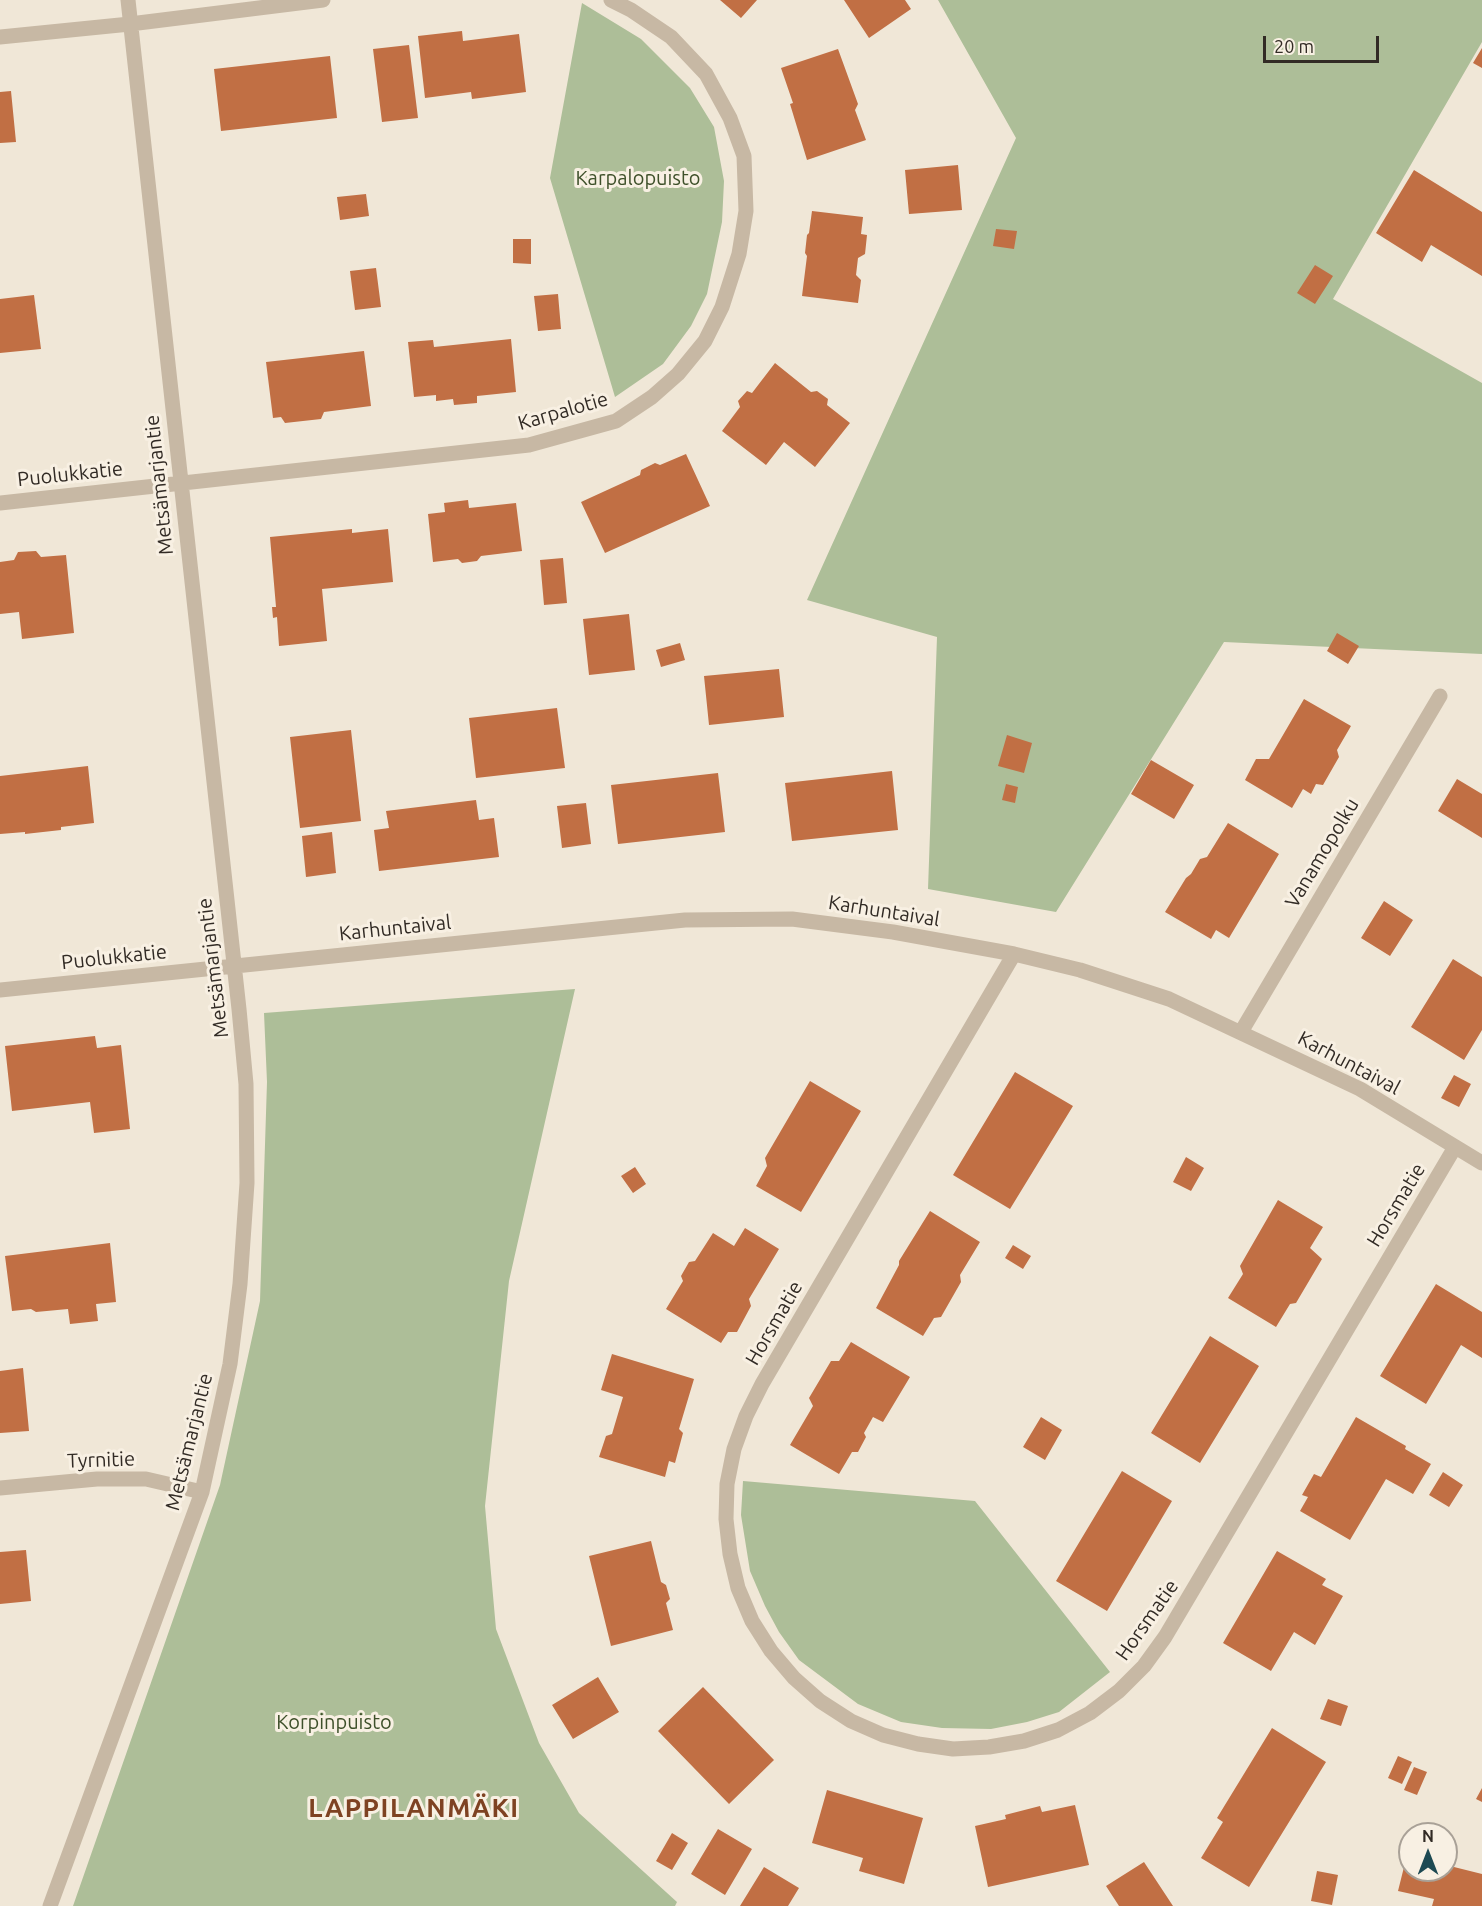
<!DOCTYPE html>
<meta charset="utf-8">
<style>
body{margin:0}
#map{position:relative;width:1482px;height:1906px;overflow:hidden;background:#f0e7d7;font-family:Ubuntu,sans-serif}
canvas{display:block}
.north{position:absolute;left:1398px;top:1822px;width:60px;height:60px;box-sizing:border-box;background:#f8f0e3;border:2px solid #a9a197;border-radius:50%;rotate:0deg;font-size:16px;font-weight:700;line-height:24px;text-align:center;color:#322b25}
.north::after{content:'';display:block;margin:auto;width:21px;height:27px;background:#1d4952;clip-path:polygon(50% 0,100% 100%,50% 72%,0 100%)}
.scale{position:absolute;left:1263px;top:36px;width:116px;height:27px;box-sizing:border-box;border:3px solid #322b25;border-top:0;padding-left:8px;font-size:18px;line-height:21px;white-space:nowrap;color:#322b25;-webkit-text-stroke:4px #f8f0e3;paint-order:stroke}
</style>
<div id="map">
<canvas width="1482" height="1906"></canvas>
<div class="north">N</div>
<div class="scale">20 m</div>
</div>
<script>
const ctx = document.querySelector('canvas').getContext('2d');
ctx.lineJoin = 'round';
function fillPath(path, color) { ctx.fillStyle = color; ctx.fill(path, 'evenodd'); }
const shape = rows => new Path2D(rows.map(r => 'M' + r).join(''));
function stroke(path, color, width, dash) { ctx.strokeStyle = color; ctx.lineWidth = width; ctx.lineCap = dash ? 'butt' : 'round'; ctx.setLineDash(dash || []); ctx.stroke(path); }
function write(font, color, halo, rows, align = 'center') {
  ctx.font = font + ' Ubuntu,sans-serif'; ctx.lineWidth = 6; ctx.setLineDash([]); ctx.textBaseline = 'middle'; ctx.strokeStyle = halo; ctx.fillStyle = color; for (const [text, x, y, turn = 0] of rows) {
    ctx.save(); ctx.translate(x, y); ctx.rotate((+turn || 0) * Math.PI / 180); ctx.textAlign = isNaN(turn) ? turn : align; if (halo) ctx.strokeText(text, 0, 0); ctx.fillText(text, 0, 0); ctx.restore();
  }
}
const green = shape([
 [938,0,1482,0,1482,42,1333,299,1482,383,1482,654,1224,642,1056,912,928,889,937,637,807,600,1016,138],
 [582,3,641,39,690,88,714,127,724,181,722,222,707,294,691,326,663,364,615,397,550,178],
 [575,989,509,1281,485,1506,496,1629,539,1743,579,1813,677,1902,675,1906,73,1906,220,1485,260,1301,267,1082,264,1013],
 [743,1481,975,1501,1110,1672,1059,1712,1027,1722,991,1729,942,1728,901,1722,858,1704,799,1660,779,1632,765,1606,750,1571,741,1515]
]);
const building = shape([
 [720,0,757,0,741,18],
 [844,0,905,0,911,9,869,38],
 [462,31,463,41,519,34,526,92,472,99,471,92,425,98,418,36],
 [409,45,418,118,382,122,373,49],
 [1482,48,1482,68,1473,63],
 [838,49,858,104,855,110,866,140,807,160,790,104,793,103,781,68],
 [330,56,337,118,221,131,214,69],
 [11,91,16,142,0,143,0,92],
 [958,165,962,210,909,214,905,170],
 [1414,170,1482,212,1482,276,1431,245,1422,262,1376,233],
 [366,194,369,216,340,220,337,197],
 [812,211,863,217,861,234,867,235,865,254,858,258,856,275,861,280,858,303,802,296,807,256,805,253,807,235,809,233],
 [996,229,1017,231,1014,249,993,246],
 [513,239,531,239,531,264,513,263],
 [1315,265,1333,276,1315,304,1297,293],
 [376,268,381,307,355,310,350,271],
 [558,294,561,329,538,331,534,296],
 [34,295,41,349,0,353,0,299],
 [511,339,516,392,477,396,477,403,454,405,453,399,436,401,436,395,414,397,408,342,433,340,434,347],
 [364,351,371,406,324,412,321,419,285,423,281,417,273,418,266,362],
 [775,363,811,392,817,391,828,399,827,405,850,423,815,467,784,442,766,465,722,431,740,407,738,401,747,391,752,393],
 [686,454,710,506,605,553,581,502,640,475,641,470,655,463,660,465],
 [468,500,469,508,516,503,522,551,481,556,477,561,462,563,458,559,433,562,428,514,445,512,444,503],
 [352,529,352,533,388,529,393,582,322,589,327,641,279,646,277,617,273,618,272,607,276,607,270,537],
 [36,551,41,557,66,555,74,633,22,639,19,612,0,614,0,562,14,560,18,552],
 [563,558,567,603,544,605,540,560],
 [629,614,635,670,589,675,583,619],
 [1337,633,1359,646,1348,664,1327,651],
 [680,643,685,660,661,667,656,650],
 [779,669,784,717,709,725,704,676],
 [1304,699,1351,726,1337,750,1339,757,1323,785,1316,784,1311,794,1303,789,1292,808,1245,780,1256,759,1269,759],
 [557,708,565,768,476,778,469,718],
 [351,730,361,821,300,828,290,737],
 [1007,735,1032,743,1024,773,998,766],
 [1151,760,1194,785,1174,819,1131,794],
 [88,766,94,823,61,827,61,830,25,834,25,832,0,834,0,776],
 [892,771,898,830,792,841,785,783],
 [718,773,725,832,618,844,611,785],
 [1457,779,1482,794,1482,838,1438,811],
 [1006,784,1018,787,1015,803,1002,800],
 [476,800,479,820,494,818,499,857,379,871,374,830,389,828,386,811],
 [586,803,591,844,562,848,557,806],
 [1228,823,1279,854,1229,938,1216,930,1211,939,1165,912,1186,878,1191,874,1200,859,1207,857],
 [332,832,336,873,306,877,302,836],
 [1384,901,1413,920,1390,956,1361,938],
 [1453,959,1482,977,1482,1030,1464,1060,1411,1027],
 [95,1036,97,1048,121,1045,130,1129,94,1133,90,1102,12,1111,5,1046],
 [1015,1072,1073,1106,1010,1209,953,1175],
 [1454,1075,1471,1084,1459,1107,1441,1098],
 [810,1081,861,1111,801,1212,756,1186,767,1166,765,1158],
 [1186,1157,1204,1168,1191,1191,1173,1182],
 [635,1167,646,1184,633,1193,621,1176],
 [1278,1200,1323,1227,1310,1248,1322,1259,1296,1303,1290,1304,1276,1327,1228,1298,1243,1274,1240,1266],
 [930,1211,980,1242,960,1275,961,1282,941,1317,934,1318,923,1336,876,1308,899,1265,899,1261],
 [745,1228,779,1249,749,1299,751,1306,737,1332,728,1332,721,1343,666,1309,683,1281,681,1276,689,1262,695,1261,713,1233,734,1246],
 [110,1243,116,1302,96,1304,98,1321,70,1324,68,1309,36,1312,31,1309,12,1311,5,1256],
 [1013,1245,1031,1256,1023,1269,1005,1258],
 [1436,1284,1482,1312,1482,1358,1461,1345,1426,1404,1380,1376],
 [1210,1336,1259,1366,1200,1463,1151,1433],
 [851,1342,910,1377,883,1422,873,1417,864,1433,866,1437,858,1452,852,1452,839,1474,790,1445,813,1406,809,1398,831,1361,839,1361],
 [612,1354,694,1379,679,1429,683,1433,675,1463,669,1461,665,1477,599,1457,606,1436,612,1434,623,1397,601,1390],
 [23,1368,29,1431,0,1433,0,1371],
 [1041,1417,1062,1430,1045,1460,1023,1447],
 [1356,1417,1406,1446,1405,1449,1431,1464,1413,1494,1386,1479,1350,1540,1300,1511,1308,1497,1302,1495,1314,1474,1321,1477],
 [1122,1471,1172,1501,1107,1611,1056,1581],
 [1443,1472,1463,1485,1449,1507,1429,1495],
 [651,1541,661,1582,666,1585,670,1599,666,1603,673,1630,611,1646,589,1556],
 [26,1550,31,1601,0,1604,0,1552],
 [1277,1551,1326,1579,1322,1585,1343,1596,1315,1645,1294,1632,1271,1671,1223,1643],
 [598,1677,619,1712,573,1739,552,1705],
 [703,1687,774,1760,729,1804,658,1731],
 [1328,1699,1348,1706,1341,1726,1320,1719],
 [1272,1728,1326,1762,1249,1887,1201,1858,1223,1822,1217,1818],
 [1398,1756,1412,1762,1402,1784,1388,1778],
 [1414,1767,1427,1772,1417,1795,1404,1790],
 [1482,1788,1482,1802,1476,1799],
 [827,1790,923,1818,904,1884,859,1871,863,1858,812,1843],
 [1075,1805,1089,1865,988,1887,975,1826,1006,1819,1005,1815,1040,1806,1042,1812],
 [718,1829,752,1849,725,1895,691,1874],
 [672,1833,688,1843,672,1870,656,1861],
 [1408,1851,1410,1852,1410,1870,1446,1870,1446,1865,1482,1874,1482,1906,1432,1906,1434,1899,1398,1891],
 [1144,1862,1173,1906,1119,1906,1106,1886],
 [764,1867,799,1888,788,1906,740,1906],
 [1317,1871,1338,1875,1332,1905,1311,1901]
]);
const street = shape([
 [0,37,130,24,323,0],
 [0,503,529,445,616,421,652,397,678,374,705,341,722,307,739,254,746,211,744,156,730,118,706,74,671,37,631,10,611,0],
 [1014,954,762,1384,746,1416,734,1449,727,1484,726,1519,730,1554,738,1588,752,1621,771,1651,794,1678,820,1701,851,1721,883,1735,918,1744,953,1749,989,1747,1024,1741,1058,1730,1090,1713,1119,1691,1144,1666,1165,1637,1455,1147],
 [0,990,685,920,792,919,893,932,1014,954,1080,970,1169,999,1360,1089,1482,1163],
 [1241,1032,1440,696],
 [0,1488,97,1479,146,1479,202,1492],
 [50,1906,202,1492,230,1364,240,1284,247,1183,246,1084,239,1009,128,0]
]);
const parkNames = [
 ["Karpalopuisto",638,178],
 ["Korpinpuisto",334,1722]
];
const streetNames = [
 ["Karpalotie",563,411,-16],
 ["Puolukkatie",70,474,-6],
 ["Metsämarjantie",159,485,-96],
 ["Vanamopolku",1322,853,-59],
 ["Karhuntaival",884,911,9],
 ["Karhuntaival",395,928,-6],
 ["Puolukkatie",114,957,-6],
 ["Metsämarjantie",213,968,-97],
 ["Karhuntaival",1349,1063,28],
 ["Horsmatie",1396,1205,-59],
 ["Horsmatie",774,1323,-60],
 ["Metsämarjantie",189,1442,-76],
 ["Tyrnitie",101,1460,-2],
 ["Horsmatie",1147,1620,-55]
];
const districtNames = [
 ["LAPPILANMÄKI",414,1808]
];
fillPath(green, '#adbe98');
fillPath(building, '#c16f44');
stroke(street, '#c7b8a4', 15);
write('20px', '#3e502a', '#f8f0e3', parkNames);
write('20px', '#322b25', '#f8f0e3', streetNames);
ctx.letterSpacing = '1.5px';
write('bold 26px', '#7e4222', '#f8f0e3', districtNames);
ctx.letterSpacing = '0px';
</script>
